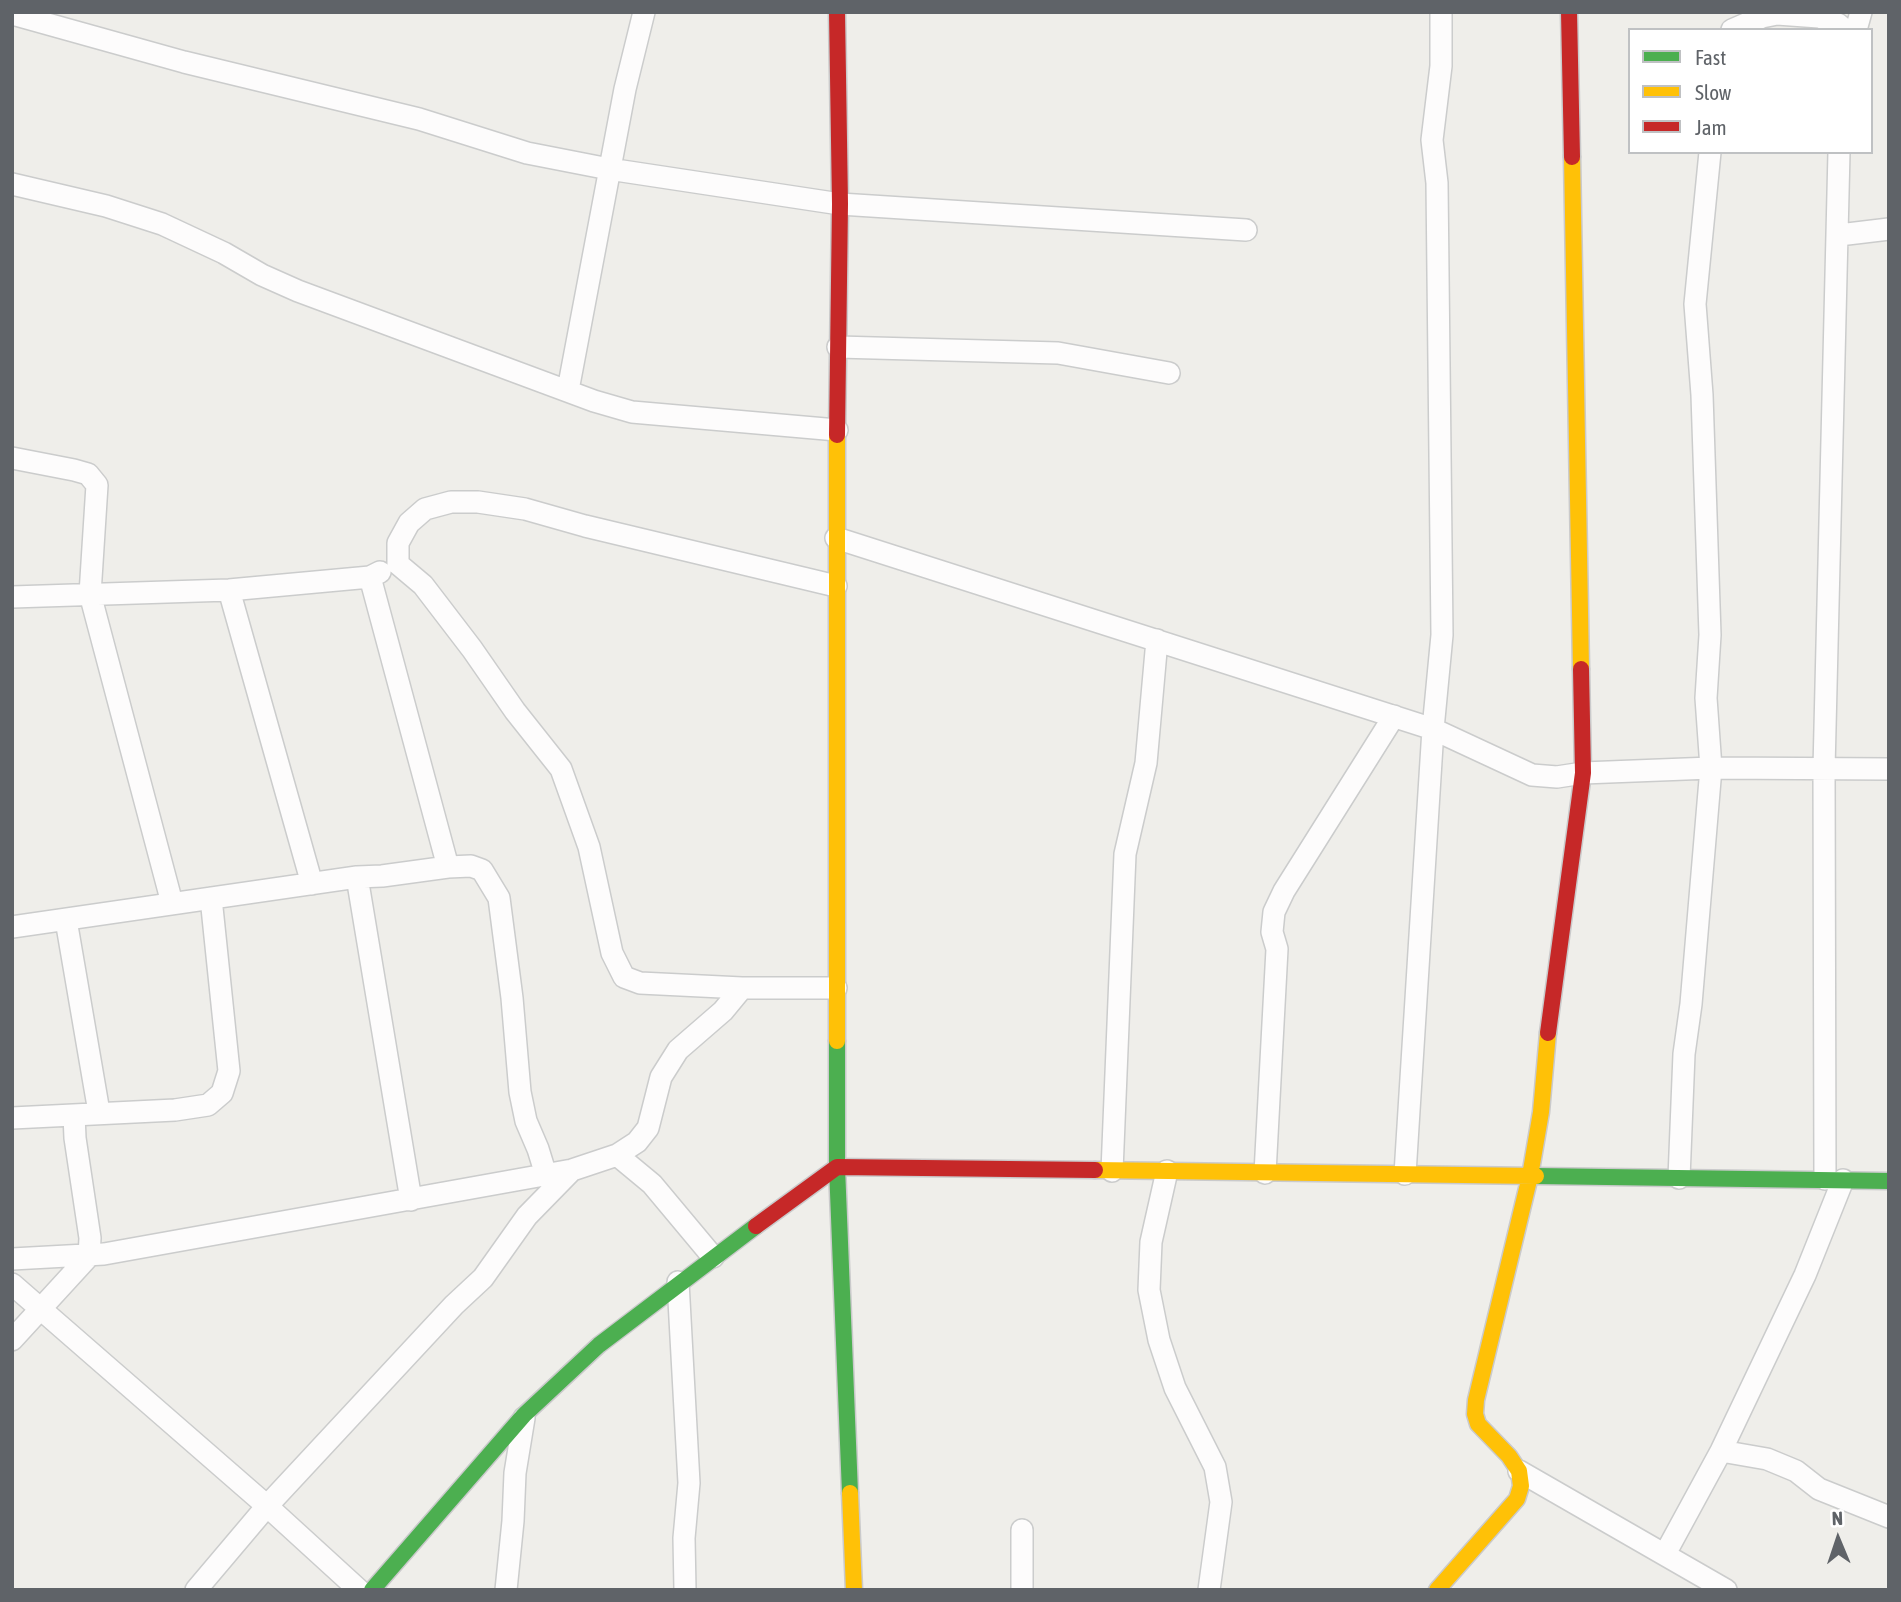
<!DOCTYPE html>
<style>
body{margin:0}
#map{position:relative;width:1901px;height:1602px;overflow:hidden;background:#efeeea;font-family:"Asap Condensed",sans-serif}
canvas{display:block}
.frame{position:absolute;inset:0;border:14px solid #5f6368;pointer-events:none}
.legend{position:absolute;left:1628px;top:28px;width:245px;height:126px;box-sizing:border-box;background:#fff;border:2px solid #bfc1c3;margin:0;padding:9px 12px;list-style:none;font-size:21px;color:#5f6368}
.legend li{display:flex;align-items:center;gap:14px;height:35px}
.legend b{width:35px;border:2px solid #bfc1c3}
.north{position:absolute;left:1803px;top:1504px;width:70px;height:70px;-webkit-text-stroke:5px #fff;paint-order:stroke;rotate:358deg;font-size:19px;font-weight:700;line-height:28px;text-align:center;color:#5f6368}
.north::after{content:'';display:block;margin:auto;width:24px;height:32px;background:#5f6368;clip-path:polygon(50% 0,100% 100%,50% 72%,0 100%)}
</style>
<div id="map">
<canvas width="1901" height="1602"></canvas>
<div class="frame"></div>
<ul class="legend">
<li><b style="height:9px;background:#4caf50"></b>Fast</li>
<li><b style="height:9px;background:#ffc107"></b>Slow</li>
<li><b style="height:9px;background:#c62828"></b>Jam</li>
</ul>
<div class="north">N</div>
</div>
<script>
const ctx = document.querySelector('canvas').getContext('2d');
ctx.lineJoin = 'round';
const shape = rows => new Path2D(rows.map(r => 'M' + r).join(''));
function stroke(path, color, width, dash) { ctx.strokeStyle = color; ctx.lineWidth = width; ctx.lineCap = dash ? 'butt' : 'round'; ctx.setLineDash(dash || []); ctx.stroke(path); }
const street = shape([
 [12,14,184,62,419,119,527,153,609,169,840,204,1246,230],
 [1732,30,1762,17,1777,14,1819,17,1838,24,1845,30],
 [1856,30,1861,12],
 [12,184,106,206,162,224,224,253,262,275,298,291,594,401,632,412,837,430],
 [1839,235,1889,229],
 [838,347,1058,353,1169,373],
 [568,390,625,89,644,12],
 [12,458,74,470,88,474,97,485,90,594,172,903],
 [836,538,1433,729,1532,775,1557,777,1583,773,1711,768,1889,769],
 [398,564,423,585,472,649,515,711,561,769,589,847,612,953,624,977,640,983,742,988,836,988],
 [398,564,398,543,409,523,425,509,451,502,478,502,525,509,585,526,836,586],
 [380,572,370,577,448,867],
 [229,590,312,884],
 [12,597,229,590,370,577],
 [357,877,411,1200],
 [66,920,99,1112],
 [12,927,357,877,382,876,448,867,471,866,482,870,499,898,512,998,520,1092,526,1121,538,1149,546,1175],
 [12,1118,175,1110,208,1105,222,1093,229,1071,211,898],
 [617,1155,652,1184,713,1257],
 [1112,1171,1125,854,1146,763,1157,640],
 [1167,1171,1151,1242,1149,1290,1159,1340,1175,1388,1215,1467,1221,1502,1209,1590],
 [1265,1173,1277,949,1272,932,1274,912,1284,891,1394,716],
 [1405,1174,1433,729,1442,635,1437,183,1432,140,1441,66,1441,12],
 [1679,1178,1684,1054,1691,1004,1711,768,1706,698,1710,635,1702,395,1695,304,1710,152],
 [1825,1179,1824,769,1839,152],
 [12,1259,104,1254,572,1170,617,1155,637,1142,648,1128,661,1077,678,1050,723,1011,742,988],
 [678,1282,689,1483,684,1538,685,1590],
 [12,1284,267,1506,359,1590],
 [12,1340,89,1256,90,1238,75,1138,74,1115],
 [1721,1451,1767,1459,1796,1471,1819,1489,1889,1517],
 [1519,1471,1726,1590],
 [1022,1530,1022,1590],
 [1665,1554,1721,1451,1805,1275,1843,1180],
 [196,1590,267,1506,454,1305,483,1278,527,1216,572,1170],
 [506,1590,513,1521,515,1473,524,1418]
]);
const fast = shape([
 [837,1041,837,1167,850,1493],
 [1536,1176,1889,1181],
 [372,1590,524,1415,599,1345,756,1226]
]);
const slow = shape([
 [1572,157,1581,669],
 [837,1041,837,435],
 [1095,1170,1536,1176],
 [850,1493,854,1590],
 [1437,1590,1517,1499,1521,1486,1519,1471,1509,1456,1478,1424,1475,1414,1476,1400,1530,1176,1541,1112,1548,1033]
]);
const jam = shape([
 [837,12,840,204,837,435],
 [1569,12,1572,157],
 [1548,1033,1583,773,1581,669],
 [756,1226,837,1167,1095,1170]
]);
stroke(street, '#cbcccc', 24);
stroke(fast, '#cacacb', 19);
stroke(slow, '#cacacb', 19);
stroke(jam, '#cacacb', 19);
stroke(street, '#fdfcfc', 21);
stroke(fast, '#4caf50', 16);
stroke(slow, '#ffc107', 16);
stroke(jam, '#c62828', 16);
</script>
